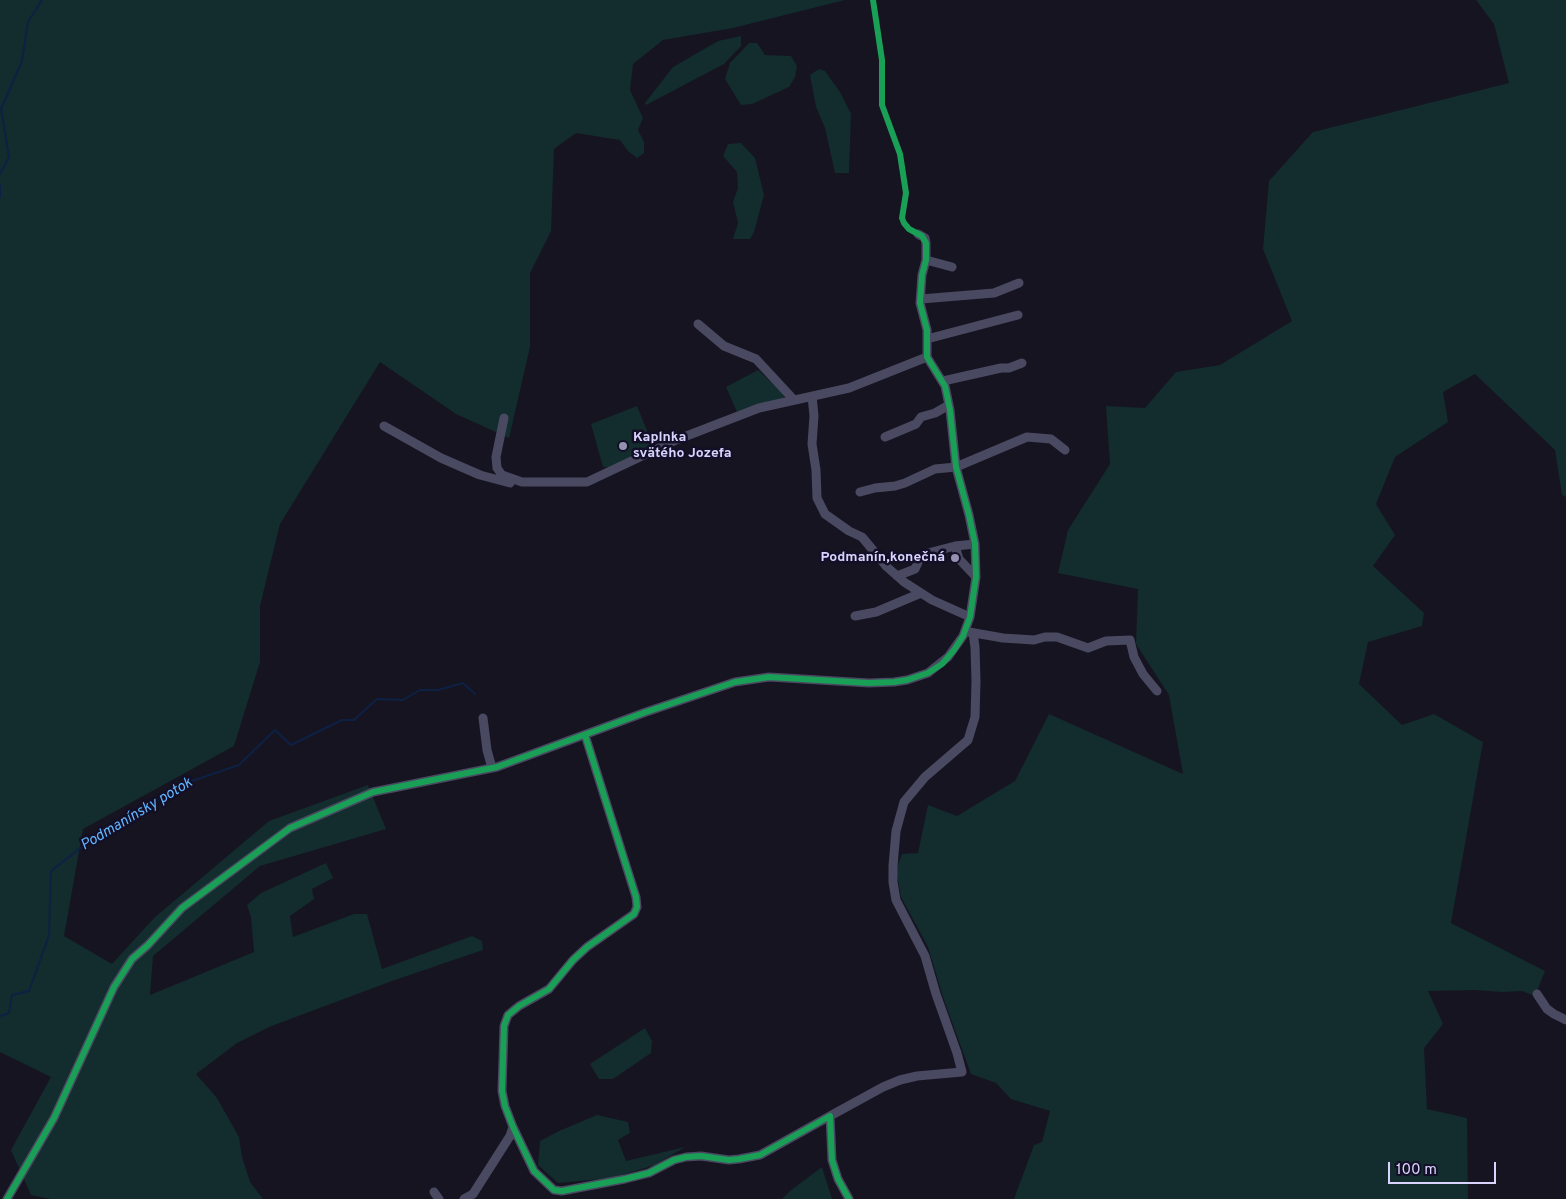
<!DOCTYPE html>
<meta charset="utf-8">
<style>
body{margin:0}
#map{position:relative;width:1566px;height:1199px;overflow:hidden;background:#161421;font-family:Overpass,sans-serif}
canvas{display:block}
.scale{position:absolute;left:1388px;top:1162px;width:108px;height:22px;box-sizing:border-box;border:2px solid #d9d4ff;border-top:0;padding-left:6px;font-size:15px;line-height:18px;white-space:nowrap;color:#d9d4ff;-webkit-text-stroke:4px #130f26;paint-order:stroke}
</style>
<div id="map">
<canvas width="1566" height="1199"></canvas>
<div class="scale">100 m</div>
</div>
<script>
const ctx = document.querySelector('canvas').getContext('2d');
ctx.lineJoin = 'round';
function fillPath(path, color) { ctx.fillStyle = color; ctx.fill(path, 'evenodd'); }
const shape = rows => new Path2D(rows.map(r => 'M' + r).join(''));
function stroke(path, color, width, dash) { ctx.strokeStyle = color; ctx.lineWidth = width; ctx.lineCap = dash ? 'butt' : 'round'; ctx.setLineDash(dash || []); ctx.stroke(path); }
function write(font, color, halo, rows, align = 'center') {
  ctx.font = font + ' Overpass,sans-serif'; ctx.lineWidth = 5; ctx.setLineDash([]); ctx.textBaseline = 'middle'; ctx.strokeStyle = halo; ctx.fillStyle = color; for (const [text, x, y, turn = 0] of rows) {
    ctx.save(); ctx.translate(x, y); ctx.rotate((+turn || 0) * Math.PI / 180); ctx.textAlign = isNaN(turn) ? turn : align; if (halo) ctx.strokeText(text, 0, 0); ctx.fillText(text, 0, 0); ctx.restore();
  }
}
const green = shape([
 [0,0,845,0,733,28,663,40,633,64,630,90,643,118,638,130,644,142,644,153,637,158,628,151,620,140,576,133,554,149,551,231,530,273,530,347,509,438,456,414,380,362,280,524,260,606,260,662,234,746,83,829,64,936,112,964,154,918,269,821,368,785,386,829,260,866,153,956,150,995,254,952,251,917,247,905,261,893,326,863,333,878,312,889,314,899,290,916,293,937,354,914,367,914,382,969,472,936,482,941,483,950,392,981,269,1027,237,1043,196,1074,217,1098,239,1137,242,1157,250,1182,263,1199,51,1199,31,1195,11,1150,51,1077,0,1052],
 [1476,0,1566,0,1566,497,1562,495,1555,450,1475,374,1443,392,1448,422,1395,457,1376,504,1395,535,1373,566,1424,613,1422,626,1368,642,1359,684,1402,725,1434,714,1483,742,1451,923,1545,971,1535,996,1522,991,1503,992,1474,990,1428,991,1443,1024,1424,1048,1427,1109,1467,1118,1468,1199,1014,1199,1034,1145,1042,1142,1050,1111,1011,1099,996,1083,971,1074,944,1000,928,947,901,897,896,870,902,854,918,853,928,805,957,816,1015,781,1049,714,1183,774,1169,695,1136,644,1138,589,1058,573,1068,530,1110,464,1106,406,1145,408,1176,372,1220,365,1292,321,1263,249,1269,181,1313,132,1509,83,1494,24],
 [741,36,741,46,724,64,646,105,645,103,673,67,718,41],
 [749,43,757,43,765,55,791,56,797,66,795,77,789,87,752,104,741,105,725,79,730,63],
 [819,69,825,71,840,92,851,114,849,173,835,173,825,128,816,107,810,75],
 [741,143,755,158,764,195,754,232,750,239,733,239,738,223,733,202,738,188,737,172,723,156,728,144],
 [758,370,783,393,784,399,763,403,737,412,726,387],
 [637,406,652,443,651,448,610,467,603,467,591,424],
 [645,1028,652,1041,651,1053,613,1079,599,1079,590,1064],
 [597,1115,628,1122,630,1133,618,1140,626,1161,685,1147,655,1165,612,1178,558,1183,538,1165,540,1141,559,1131],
 [822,1167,832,1199,782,1199,790,1191]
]);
const stream = shape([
 [0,174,9,157,1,109,22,61,28,22,42,0],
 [0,185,0,197],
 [0,1016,9,1013,12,995,29,991,49,935,51,871,92,839,189,782,239,765,275,730,291,745,342,720,354,720,377,699,403,700,420,690,438,690,463,683,475,694]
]);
const minor = shape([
 [926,260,952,267],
 [921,299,994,293,1019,283],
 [698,324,724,346,756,359,794,400],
 [927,339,1018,315],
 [943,381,1001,368,1009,368,1022,363],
 [812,396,814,416,812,444,816,470,817,498,825,514,849,531,862,537,887,567,904,582,932,600,970,617],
 [504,418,496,457,497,468,502,475,522,482,587,482,676,440,759,408,849,388,927,357],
 [384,426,441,458,480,475,510,483],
 [885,437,916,424,921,417,935,413,949,405],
 [860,492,875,488,895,486,905,483,935,469,956,467,1027,437,1051,439,1065,450],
 [975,544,955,546,959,559,976,577],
 [897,576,915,569,920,558,928,553,955,546],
 [855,616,876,612,921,593],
 [969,632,1003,638,1034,640,1045,637,1057,637,1088,648,1106,641,1130,640,1134,657,1143,674,1157,691],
 [483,718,487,750,492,768],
 [585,735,636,897,637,907,634,914,587,947,573,960,549,989,519,1006,508,1015,504,1026,502,1091,505,1106,513,1127,534,1171,554,1190,562,1191,625,1179,649,1173,674,1160,686,1157,701,1156,729,1160,739,1159,760,1155,830,1116,832,1160,838,1179,849,1199],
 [1537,994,1547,1009,1554,1014,1566,1020],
 [830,1116,883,1087,900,1080,917,1076,962,1072,957,1053,936,994,925,956,896,900,893,882,893,866,896,831,904,802,925,777,968,740,975,717,976,681,975,647,973,633],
 [434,1192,439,1199],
 [7,1199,54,1118,114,987,132,959,148,945,182,908,290,828,373,792,497,767,646,712,735,682,769,677,869,683,894,682,907,680,928,673,948,657,963,636,970,617,976,577,975,544,969,515,956,467,950,410,945,386,927,357,927,330,920,303,922,275,926,260,926,243,925,238,918,234],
 [464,1199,473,1194,510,1136,513,1127]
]);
const cycleway = shape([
 [585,735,636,897,637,907,634,914,587,947,573,960,549,989,519,1006,508,1015,504,1026,502,1091,505,1106,513,1127,534,1171,554,1190,562,1191,625,1179,649,1173,674,1160,686,1157,701,1156,729,1160,739,1159,760,1155,830,1116,832,1160,838,1179,849,1199],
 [7,1199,54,1118,114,987,132,959,148,945,182,908,290,828,373,792,497,767,646,712,735,682,769,677,869,683,894,682,907,680,928,673,942,664,954,650,963,636,970,617,976,577,975,544,969,515,956,467,950,410,945,386,927,357,927,330,920,303,922,275,926,260,926,243,922,236,909,229,904,223,902,218,906,193,900,154,882,105,882,60,873,0]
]);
const markers = [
 [623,446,5,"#9591b1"],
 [955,558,5,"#9591b1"]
];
const poiNames = [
 ["Kaplnka",633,438],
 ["svätého Jozefa",633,454],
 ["Podmanín,konečná",945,558,"right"]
];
const waterNames = [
 ["Podmanínsky potok",137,815,-31]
];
fillPath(green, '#132c2d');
stroke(stream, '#0d2144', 2);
stroke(minor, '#4a4962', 9);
stroke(cycleway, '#1a9f57', 6);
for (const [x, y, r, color] of markers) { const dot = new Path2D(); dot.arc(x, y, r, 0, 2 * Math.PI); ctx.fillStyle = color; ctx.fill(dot); stroke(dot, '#130f26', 2); }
write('bold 14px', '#d9d4ff', '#130f26', poiNames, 'left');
write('italic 15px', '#62b6ff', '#130f26', waterNames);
</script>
